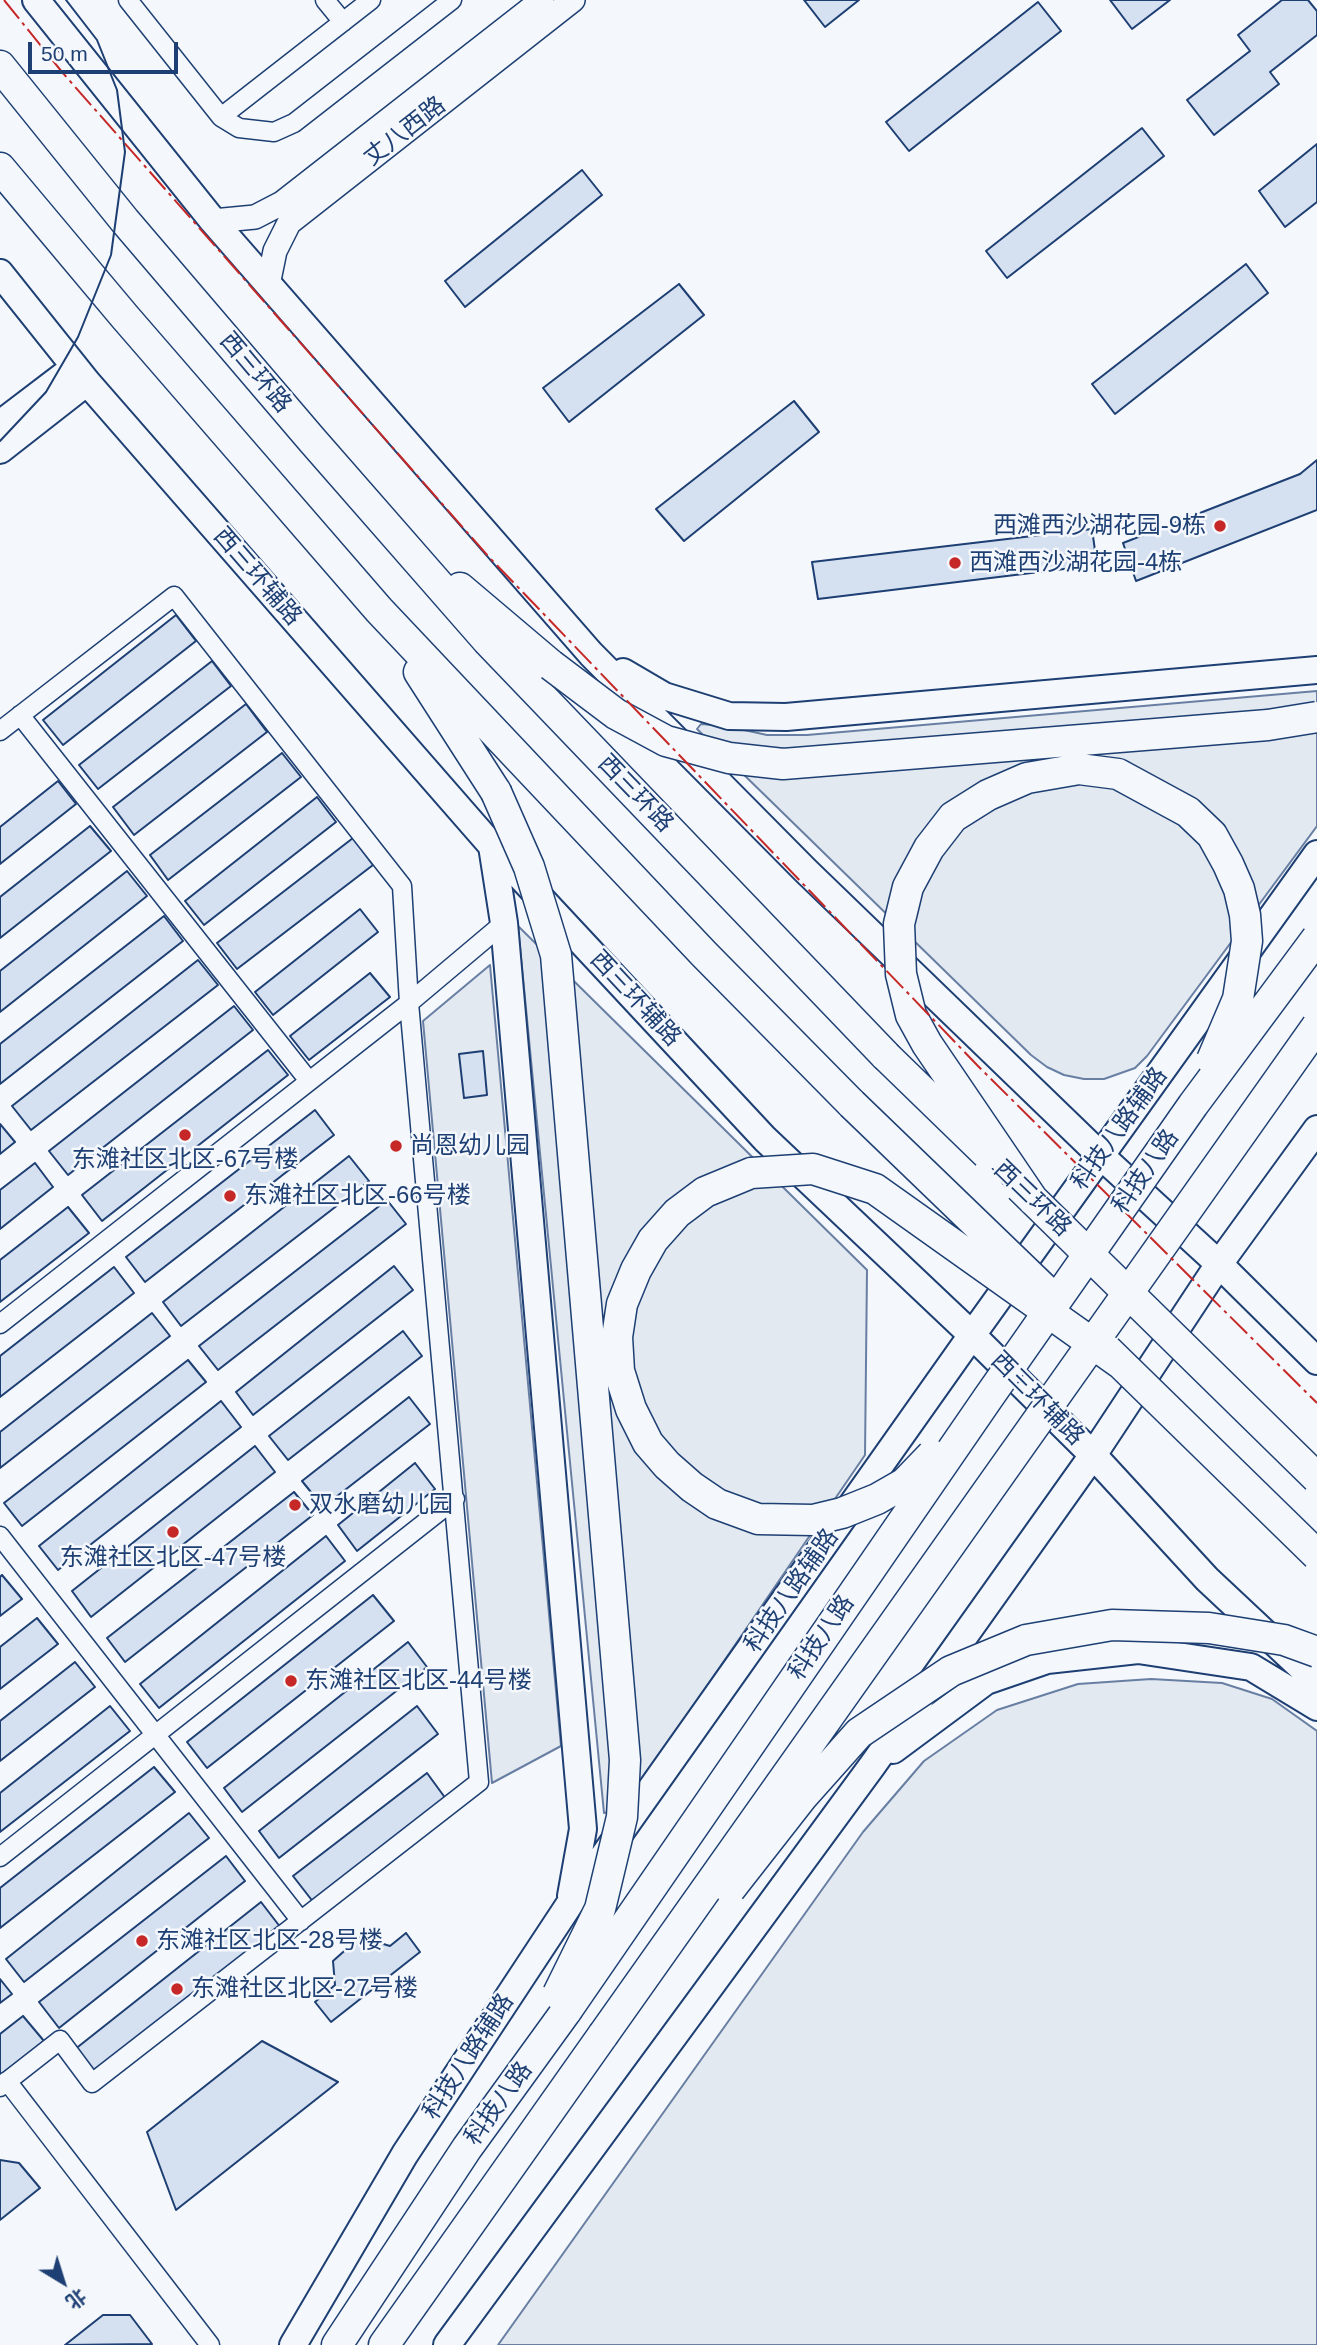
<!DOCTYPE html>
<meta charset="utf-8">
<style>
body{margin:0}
#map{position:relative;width:1317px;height:2345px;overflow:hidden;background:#f4f7fb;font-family:Arial,"Noto Sans SC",sans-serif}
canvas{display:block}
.north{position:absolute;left:28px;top:2247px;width:70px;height:70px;-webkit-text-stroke:5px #f4f7fb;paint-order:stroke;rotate:142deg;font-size:19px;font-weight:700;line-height:28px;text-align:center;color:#1d3f73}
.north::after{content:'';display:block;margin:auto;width:24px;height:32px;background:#1d3f73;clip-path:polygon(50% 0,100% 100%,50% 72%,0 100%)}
.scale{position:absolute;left:28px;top:42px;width:150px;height:32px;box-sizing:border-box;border:4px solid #1d3f73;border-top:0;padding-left:9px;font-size:21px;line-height:24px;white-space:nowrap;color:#1d3f73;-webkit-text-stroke:5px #f4f7fb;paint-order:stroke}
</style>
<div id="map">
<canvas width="1317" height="2345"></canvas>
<div class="north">北</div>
<div class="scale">50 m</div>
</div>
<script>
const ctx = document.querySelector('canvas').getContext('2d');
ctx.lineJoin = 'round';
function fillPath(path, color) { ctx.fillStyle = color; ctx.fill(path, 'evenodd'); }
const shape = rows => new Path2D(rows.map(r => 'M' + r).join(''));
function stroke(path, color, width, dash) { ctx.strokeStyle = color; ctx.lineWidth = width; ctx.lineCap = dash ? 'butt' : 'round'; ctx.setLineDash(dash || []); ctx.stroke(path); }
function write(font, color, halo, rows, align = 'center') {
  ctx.font = font + ' Arial,"Noto Sans SC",sans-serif'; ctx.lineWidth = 5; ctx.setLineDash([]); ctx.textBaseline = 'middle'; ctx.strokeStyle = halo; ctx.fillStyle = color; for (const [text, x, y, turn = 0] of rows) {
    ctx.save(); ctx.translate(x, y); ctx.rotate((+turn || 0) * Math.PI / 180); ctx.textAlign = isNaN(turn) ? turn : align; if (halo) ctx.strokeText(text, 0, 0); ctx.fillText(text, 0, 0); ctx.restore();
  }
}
const green = shape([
 [1317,691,1317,826,1147,1056,1135,1068,1104,1079,1084,1079,1064,1075,1047,1067,1031,1055,697,729,701,724,726,726,767,735,807,735,1317,691],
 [518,926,867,1270,865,1455,644,1778,618,1810,604,1813,518,926],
 [490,965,561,1746,492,1783,423,1021,490,965],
 [1151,1679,1222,1683,1272,1699,1317,1731,1317,2345,498,2345,863,1832,924,1761,997,1710,1078,1684,1151,1679]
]);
const building = shape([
 [804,0,859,0,825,27,804,0],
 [1110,0,1170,0,1132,29,1110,0],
 [1282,0,1308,0,1317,11,1317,35,1270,72,1279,84,1214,135,1187,100,1250,51,1238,35,1282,0],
 [1038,2,1061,31,909,151,886,122,1038,2],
 [1142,128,1164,156,1007,278,986,251,1142,128],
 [1317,144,1317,202,1285,227,1259,191,1317,144],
 [582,170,602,195,465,307,445,281,582,170],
 [1246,264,1268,293,1115,414,1092,384,1246,264],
 [679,284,704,315,569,422,543,388,679,284],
 [794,401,819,432,684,541,656,509,794,401],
 [1317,460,1317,510,1136,581,1123,543,1300,474,1317,460],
 [1092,529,1097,565,818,599,812,562,1092,529],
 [176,615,196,641,63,745,43,720,176,615],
 [212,661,231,686,98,789,79,765,212,661],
 [246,704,267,732,134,835,113,807,246,704],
 [282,753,301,777,168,880,150,855,282,753],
 [58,781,76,804,0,864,0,827,58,781],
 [317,797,336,822,204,925,185,901,317,797],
 [90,826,111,851,0,938,0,897,90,826],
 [353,838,373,865,237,969,217,943,353,838],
 [127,871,147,896,0,1012,0,971,127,871],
 [360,909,378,932,273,1015,255,992,360,909],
 [164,916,183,941,0,1084,0,1044,164,916],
 [198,960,218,985,31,1130,12,1106,198,960],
 [370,973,390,997,309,1060,290,1036,370,973],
 [234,1006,253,1030,68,1175,49,1151,234,1006],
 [268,1050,288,1075,102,1221,82,1195,268,1050],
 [483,1051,487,1095,464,1098,459,1054,483,1051],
 [315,1110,334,1135,145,1282,126,1257,315,1110],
 [0,1124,15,1142,0,1154,0,1124],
 [349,1156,369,1181,181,1326,163,1302,349,1156],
 [35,1163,53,1187,0,1229,0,1190,35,1163],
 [387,1200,406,1224,218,1370,199,1346,387,1200],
 [68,1207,89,1233,0,1302,0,1260,68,1207],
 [394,1266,413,1290,253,1415,236,1392,394,1266],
 [114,1267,134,1293,0,1397,0,1356,114,1267],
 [152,1313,170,1336,0,1468,0,1432,152,1313],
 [403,1331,422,1356,288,1460,269,1436,403,1331],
 [188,1360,206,1382,22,1526,4,1503,188,1360],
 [409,1397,430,1424,323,1507,302,1481,409,1397],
 [221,1401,241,1427,58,1570,39,1546,221,1401],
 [255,1446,275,1472,91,1617,72,1591,255,1446],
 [415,1463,435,1489,357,1551,338,1525,415,1463],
 [294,1492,313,1515,125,1662,107,1638,294,1492],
 [326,1536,345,1561,159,1708,140,1684,326,1536],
 [2,1575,22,1599,0,1616,0,1577,2,1575],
 [373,1595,394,1621,207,1768,187,1742,373,1595],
 [37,1618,58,1644,0,1689,0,1647,37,1618],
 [408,1642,427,1667,242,1812,224,1788,408,1642],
 [75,1662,95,1687,0,1761,0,1721,75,1662],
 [110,1706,130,1731,0,1832,0,1793,110,1706],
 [417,1706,438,1734,279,1858,259,1831,417,1706],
 [154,1767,175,1792,0,1928,0,1888,154,1767],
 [427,1773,446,1799,314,1903,293,1876,427,1773],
 [189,1813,209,1838,24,1982,6,1959,189,1813],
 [226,1856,245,1881,59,2028,39,2002,226,1856],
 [261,1902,281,1928,94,2075,74,2050,261,1902],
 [406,1933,420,1952,331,2022,315,2002,335,1985,333,1961,360,1937,390,1946,406,1933],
 [0,1979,12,1994,0,2003,0,1979],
 [23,2016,44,2041,0,2075,0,2034,23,2016],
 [262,2041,338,2082,176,2210,147,2132,262,2041],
 [0,2160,19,2163,40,2188,0,2220,0,2160],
 [103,2315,130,2315,152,2344,65,2345,103,2315]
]);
const minor = shape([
 [128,0,221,117,239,128,274,132,294,123,452,0],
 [325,0,343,22],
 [221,117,371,0],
 [20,715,309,1081],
 [0,731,174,596,402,886,409,1003,479,1782,92,2083,60,2040,0,2087],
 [0,1324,409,1003,504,923],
 [0,1536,301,1921],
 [0,1857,455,1499],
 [7,2081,210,2345]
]);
const tertiary = shape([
 [213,221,255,217,282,203,542,0],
 [268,285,275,251,289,223,573,0]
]);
const secondary = shape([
 [36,0,213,221,591,654,806,871,1100,1155,1219,1264,1317,1361],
 [0,273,87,382,492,846,765,1139,972,1335,1093,1455,1207,1579,1317,1682],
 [0,424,75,367],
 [0,450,87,382],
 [623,672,664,696,729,716,786,717,1317,670],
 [492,846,504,923,583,1829,571,1896],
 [893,1750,986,1681,1047,1660,1138,1650,1251,1667,1317,1707],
 [293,2345,405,2154,569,1905,972,1335,1317,854],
 [447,2345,872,1766,1093,1455,1219,1264,1317,1129]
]);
const trunk = shape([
 [0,66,125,221,312,440,487,640,886,1056],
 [0,168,125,317,379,610,704,954,852,1104],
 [460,588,551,665],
 [419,672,496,792],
 [337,2345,467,2148,567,2010],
 [384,2345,603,2035]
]);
const tram = shape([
 [0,441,46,392,78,337,111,255,125,152,117,90,97,40,66,0]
]);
const trunkBridge = shape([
 [551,665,616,714,666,741,729,758,783,764,1268,725,1317,717],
 [496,792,529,867,556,955,625,1760,622,1817,600,1909,558,1994],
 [886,1056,987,1154],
 [852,1104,1046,1291],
 [1020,1187,1317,1478],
 [1033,1200,927,1044,911,1015,901,974,899,924,908,887,929,848,953,817,988,795,1027,778,1079,769,1118,774,1188,812,1212,835,1228,864,1239,889,1245,915,1247,941,1238,999,1212,1060],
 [1107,1350,1317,1555],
 [932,1455,905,1483,877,1499,842,1513,813,1520,758,1519,717,1504,692,1487,667,1465,648,1443,631,1409,619,1371,617,1337,622,1304,636,1270,653,1240,677,1213,705,1192,751,1173,813,1169,875,1189,1120,1363],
 [730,1889,802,1797,859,1733,951,1671,1026,1640,1112,1625,1209,1628,1284,1640,1317,1652],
 [567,2010,988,1398,1193,1105,1317,938],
 [603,2035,1317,1026]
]);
const power = shape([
 [4,0,62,72,488,556,977,1065,1317,1403]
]);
const markers = [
 [1220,526,7,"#c62828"],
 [955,563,7,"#c62828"],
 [185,1135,7,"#c62828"],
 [396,1146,7,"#c62828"],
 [230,1196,7,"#c62828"],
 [295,1505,7,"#c62828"],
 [173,1532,7,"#c62828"],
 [291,1681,7,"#c62828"],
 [142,1941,7,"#c62828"],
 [177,1989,7,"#c62828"]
];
const streetNames = [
 ["丈八西路",405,132,-38],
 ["西三环路",255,373,50],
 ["西三环辅路",257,577,49],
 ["西三环路",635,794,46],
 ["西三环辅路",635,999,47],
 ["科技八路辅路",1120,1129,-54],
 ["科技八路",1146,1172,-55],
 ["西三环路",1032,1199,44],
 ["西三环辅路",1037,1399,45],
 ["科技八路辅路",792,1591,-55],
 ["科技八路",822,1638,-56],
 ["科技八路辅路",469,2057,-57],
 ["科技八路",499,2104,-54]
];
const poiNames = [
 ["西滩西沙湖花园-9栋",1206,526,"right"],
 ["西滩西沙湖花园-4栋",969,563],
 ["尚恩幼儿园",410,1146],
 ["东滩社区北区-67号楼",185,1160,"center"],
 ["东滩社区北区-66号楼",244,1196],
 ["双水磨幼儿园",309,1505],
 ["东滩社区北区-47号楼",173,1558,"center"],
 ["东滩社区北区-44号楼",305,1681],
 ["东滩社区北区-28号楼",156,1941],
 ["东滩社区北区-27号楼",191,1989]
];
fillPath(green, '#e3e9f0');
stroke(green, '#687fa3', 2);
fillPath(building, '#d5e0f0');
stroke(building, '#1d3f73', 2);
stroke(minor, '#1d3f73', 21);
stroke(tertiary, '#1d3f73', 26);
stroke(secondary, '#1d3f73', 30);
stroke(trunk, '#1d3f73', 33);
stroke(minor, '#f4f7fb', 18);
stroke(tertiary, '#f4f7fb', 23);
stroke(secondary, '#f4f7fb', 26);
stroke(trunk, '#f4f7fb', 30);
stroke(tram, '#1d3f73', 2);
stroke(trunkBridge, '#1d3f73', 33, []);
stroke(trunkBridge, '#f4f7fb', 30);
stroke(power, '#c62828', 2, [24, 5, 3.5, 5]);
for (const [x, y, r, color] of markers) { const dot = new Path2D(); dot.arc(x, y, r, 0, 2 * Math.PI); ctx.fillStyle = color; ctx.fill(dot); stroke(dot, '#f4f7fb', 2.5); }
write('24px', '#1d3f73', '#f4f7fb', streetNames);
write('24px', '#1d3f73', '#f4f7fb', poiNames, 'left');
</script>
